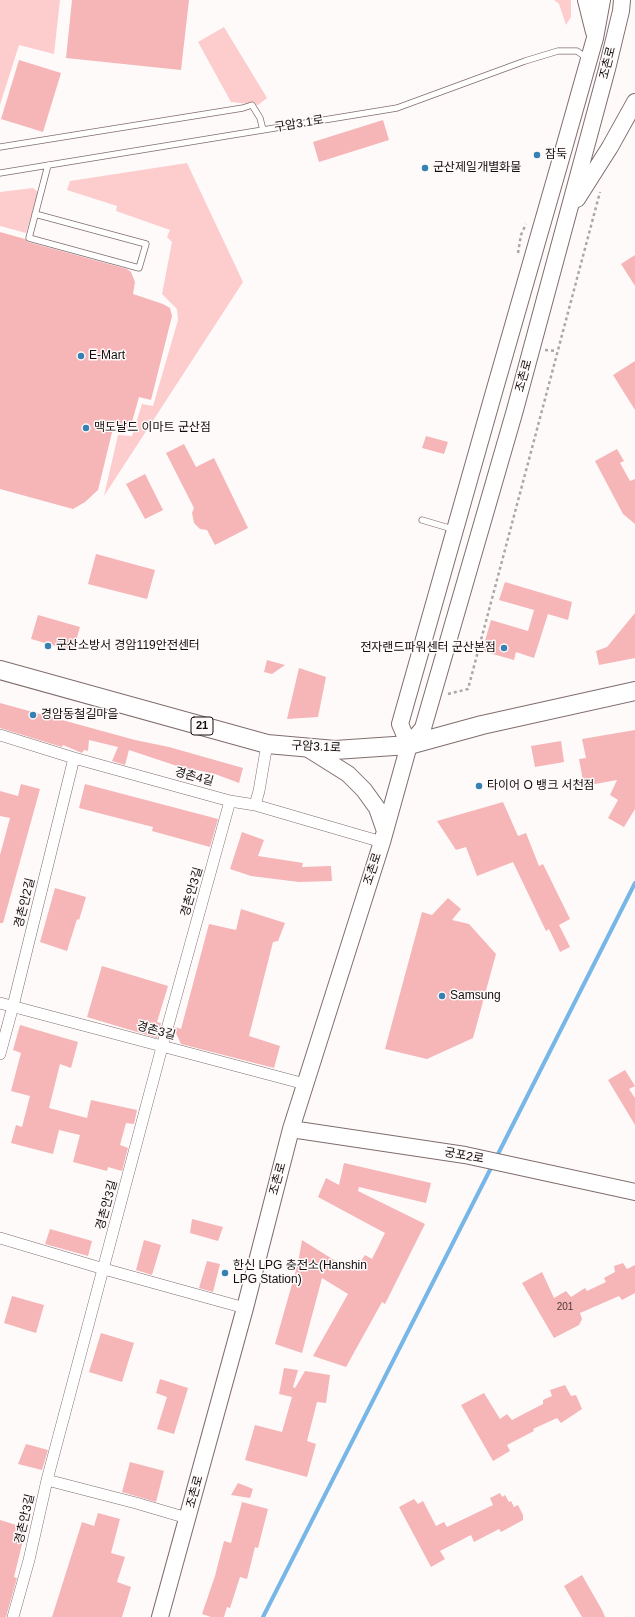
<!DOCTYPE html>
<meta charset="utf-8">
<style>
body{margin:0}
canvas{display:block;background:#fefafa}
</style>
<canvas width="635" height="1617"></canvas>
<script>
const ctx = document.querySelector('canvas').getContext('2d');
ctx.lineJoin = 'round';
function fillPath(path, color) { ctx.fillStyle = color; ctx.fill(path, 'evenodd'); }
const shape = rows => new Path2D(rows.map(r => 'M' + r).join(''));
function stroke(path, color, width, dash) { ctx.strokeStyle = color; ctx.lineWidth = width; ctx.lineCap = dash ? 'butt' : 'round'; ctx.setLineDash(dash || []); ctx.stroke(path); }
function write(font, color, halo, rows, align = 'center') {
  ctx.font = font + ' Helvetica,"Noto Sans KR",sans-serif'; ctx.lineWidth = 3; ctx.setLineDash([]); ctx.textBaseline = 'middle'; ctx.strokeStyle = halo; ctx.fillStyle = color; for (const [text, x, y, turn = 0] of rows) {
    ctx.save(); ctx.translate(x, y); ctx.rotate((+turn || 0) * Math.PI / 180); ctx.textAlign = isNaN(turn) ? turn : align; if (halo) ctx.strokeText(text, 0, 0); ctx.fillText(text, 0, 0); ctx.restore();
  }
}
const green = shape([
 [0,0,60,0,54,54,19,45,0,105],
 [554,0,571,0,571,17,566,25,559,4],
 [224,27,267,98,258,105,231,102,198,42],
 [187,163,243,282,104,496,118,435,132,436,142,404,153,406,178,320,177,309,162,294,172,242,167,237,170,230,116,211,117,206,67,190,70,181],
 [33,188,38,192,26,233,0,226,0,192]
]);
const stream = shape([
 [496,1158,635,883],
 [263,1617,493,1164]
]);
const building = shape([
 [72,0,189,0,181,70,66,58],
 [19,60,61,73,43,132,1,119],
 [383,120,389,140,319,162,313,142],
 [0,232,25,239,28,242,127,269,131,272,135,282,133,294,163,304,170,308,172,316,151,400,139,397,130,429,114,424,98,490,85,502,73,509,0,489],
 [635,255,635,286,621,264],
 [635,361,635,410,613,375],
 [426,436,448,442,444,454,422,448],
 [184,444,196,467,214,458,248,528,215,545,207,530,200,529,194,523,192,513,194,508,166,453],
 [617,449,624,461,620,463,630,481,635,479,635,524,623,514,595,461],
 [145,474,163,510,145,519,126,484],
 [96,554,155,570,147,599,88,584],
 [505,582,572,602,568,620,548,614,534,658,516,652,514,660,482,651,491,620,528,631,534,610,499,600],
 [635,613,635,658,599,665,596,651,607,647],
 [38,615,80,627,73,651,31,639],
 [267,660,285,665,272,674,264,672],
 [299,668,326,677,318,717,287,719],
 [0,703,135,740,169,747,243,768,239,783,215,774,192,769,189,770,129,750,125,765,112,761,118,747,89,740,88,751,84,750,82,753,63,745,62,747,52,744,0,728],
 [635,730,635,809,624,827,608,818,618,800,610,795,617,780,584,786,579,759,586,758,582,739],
 [561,741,564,762,535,767,531,746],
 [21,784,40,789,3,923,0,923,0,855,10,818,0,816,0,791,18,796],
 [85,784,218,819,210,847,152,831,153,827,79,808],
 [503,802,518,836,526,833,539,866,543,864,570,919,559,925,570,947,560,952,549,929,546,931,513,862,477,876,466,847,456,850,437,821],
 [242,832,264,840,258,856,303,863,302,867,331,866,332,881,299,882,251,876,230,869],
 [55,888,86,897,79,920,77,919,67,951,40,942],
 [448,898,461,909,452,920,469,924,496,954,473,1038,427,1059,385,1049,422,912,432,915],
 [241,909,285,923,278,941,273,942,249,1036,280,1046,274,1068,181,1044,174,1029,175,1027,181,1029,209,924,236,930],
 [102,966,168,986,157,1022,161,1023,157,1038,87,1017],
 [20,1025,78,1042,71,1068,60,1064,49,1108,87,1118,91,1100,137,1110,134,1124,126,1123,120,1145,128,1148,122,1171,108,1167,107,1171,73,1162,80,1135,59,1130,53,1154,11,1143,16,1125,22,1127,30,1096,11,1091,21,1053,13,1050],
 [625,1070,635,1086,629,1089,635,1098,635,1125,608,1080],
 [344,1163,431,1183,426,1203,359,1187,358,1191,425,1224,385,1304,382,1302,346,1367,313,1356,348,1294,322,1278,302,1353,275,1344,298,1263,302,1240,350,1270,357,1259,361,1261,365,1255,372,1259,385,1233,318,1197,326,1178,339,1185],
 [192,1219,223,1227,218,1241,190,1233],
 [50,1229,92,1241,88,1256,45,1244],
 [144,1240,161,1245,152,1275,136,1270],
 [207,1261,220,1264,213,1292,199,1288],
 [623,1263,627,1269,635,1265,635,1293,622,1300,619,1296,580,1313,582,1319,579,1325,554,1338,522,1283,542,1272,554,1298,566,1291,571,1297,585,1288,587,1291,606,1282,604,1278,615,1272,614,1266],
 [12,1296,44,1305,36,1333,4,1323],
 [101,1333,134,1343,122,1382,89,1372],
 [284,1368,298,1370,293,1387,295,1388,305,1371,330,1375,326,1403,317,1402,307,1441,316,1444,307,1477,245,1460,255,1425,282,1432,292,1397,279,1394],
 [160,1379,188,1388,174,1434,157,1429,167,1397,156,1393],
 [565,1385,571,1396,576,1395,582,1409,561,1423,557,1418,533,1429,534,1431,507,1445,510,1451,493,1461,461,1405,484,1393,500,1419,507,1414,512,1420,543,1404,543,1400,552,1396,550,1390],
 [26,1444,48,1450,42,1470,18,1464],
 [130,1462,164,1471,156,1502,122,1492],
 [238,1483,253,1489,250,1498,231,1495],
 [500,1493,502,1497,505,1495,509,1502,511,1501,514,1507,518,1505,523,1515,523,1520,501,1532,499,1529,474,1542,471,1535,440,1551,445,1559,431,1567,399,1507,414,1499,418,1504,423,1501,436,1526,444,1522,447,1527,493,1505,490,1498],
 [242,1502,268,1509,258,1548,255,1547,247,1579,240,1577,230,1608,227,1607,224,1617,211,1617,202,1614,215,1576,224,1541,231,1543],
 [98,1513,120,1519,111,1553,125,1557,117,1582,131,1587,122,1617,52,1617,82,1522,94,1526],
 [0,1520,26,1528,14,1577,17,1578,6,1617,0,1617],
 [582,1575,602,1610,605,1617,582,1617,564,1586]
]);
const path = shape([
 [518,253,521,235,526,224],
 [545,350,557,351],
 [448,694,468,689,600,192]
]);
const lane = shape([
 [0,147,243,108,252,105,260,118,263,130],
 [0,173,397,108,525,61,558,51,577,51,588,59],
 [35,214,146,244,139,268,29,238,48,165],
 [422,520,449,528,452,532]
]);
const street = shape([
 [0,735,74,758,230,801,255,805,382,842],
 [255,805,259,791,267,744],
 [0,1003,305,1084],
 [0,1054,13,1006,74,758],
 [0,1238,104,1269,245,1308],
 [47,1480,136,1503,187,1518],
 [13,1617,29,1560,47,1480,162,1047,230,801]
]);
const secondary = shape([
 [586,0,594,32],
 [577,199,610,147,635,102],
 [409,745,400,724,492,399,562,155,595,38,602,0],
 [305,747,348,774,364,790,377,808,385,831],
 [291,1129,465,1155,635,1192],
 [160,1617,245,1308,291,1129,382,842,409,745,423,728,515,410,607,69,621,11,622,0]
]);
const primary = shape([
 [0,670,267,744,335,750,409,745,482,725,635,691]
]);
const markers = [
 [537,155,4,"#3681b4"],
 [425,168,4,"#3681b4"],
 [81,356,4,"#3681b4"],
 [86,428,4,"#3681b4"],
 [48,646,4,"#3681b4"],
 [504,648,4,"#3681b4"],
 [33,715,4,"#3681b4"],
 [479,786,4,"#3681b4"],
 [442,996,4,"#3681b4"],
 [225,1273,4,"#3681b4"]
];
const numberNames = [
 ["201",565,1307]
];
const shields = [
 [202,726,22]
];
const shieldNames = [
 ["21",202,726]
];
const streetNames = [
 ["조촌로",608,63,-76],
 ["구암3.1로",299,124,-9],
 ["조촌로",524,376,-75],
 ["구암3.1로",316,747,3],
 ["경촌4길",194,777,15],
 ["조촌로",373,869,-72],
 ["경촌안3길",192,892,-74],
 ["경촌안2길",25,903,-76],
 ["경촌3길",156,1031,15],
 ["궁포2로",464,1156,10],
 ["조촌로",278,1179,-75],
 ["경촌안3길",107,1205,-75],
 ["조촌로",195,1492,-75],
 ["경촌안3길",25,1519,-77]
];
const poiNames = [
 ["잠둑",545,155],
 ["군산제일개별화물",433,168],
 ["E-Mart",89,356],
 ["맥도날드 이마트 군산점",94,428],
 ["군산소방서 경암119안전센터",56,646],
 ["전자랜드파워센터 군산본점",496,648,"right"],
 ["경암동철길마을",41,715],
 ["타이어 O 뱅크 서천점",487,786],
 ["Samsung",450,996],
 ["한신 LPG 충전소(Hanshin",233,1266],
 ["LPG Station)",233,1280]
];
fillPath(green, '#fdcdce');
stroke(stream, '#76b7e7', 4);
fillPath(building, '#f6b5b7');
stroke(lane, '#806d6e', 7);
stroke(street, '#806d6e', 12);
stroke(secondary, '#806d6e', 18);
stroke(primary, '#806d6e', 20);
stroke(path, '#aca7a7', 2.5, [3, 3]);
stroke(lane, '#fff', 5.5);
stroke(street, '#fff', 11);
stroke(secondary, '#fff', 16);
stroke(primary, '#fff', 18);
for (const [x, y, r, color] of markers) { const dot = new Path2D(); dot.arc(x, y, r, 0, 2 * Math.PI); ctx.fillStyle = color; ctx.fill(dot); stroke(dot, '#fefafa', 1.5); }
write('10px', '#4c3738', null, numberNames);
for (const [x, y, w] of shields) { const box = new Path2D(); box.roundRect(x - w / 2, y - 9, w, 18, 3); ctx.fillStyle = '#fefafa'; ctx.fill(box); stroke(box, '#140d0d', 1); }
write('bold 11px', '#140d0d', null, shieldNames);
write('12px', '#140d0d', '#fefafa', streetNames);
write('12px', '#140d0d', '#fefafa', poiNames, 'left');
</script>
